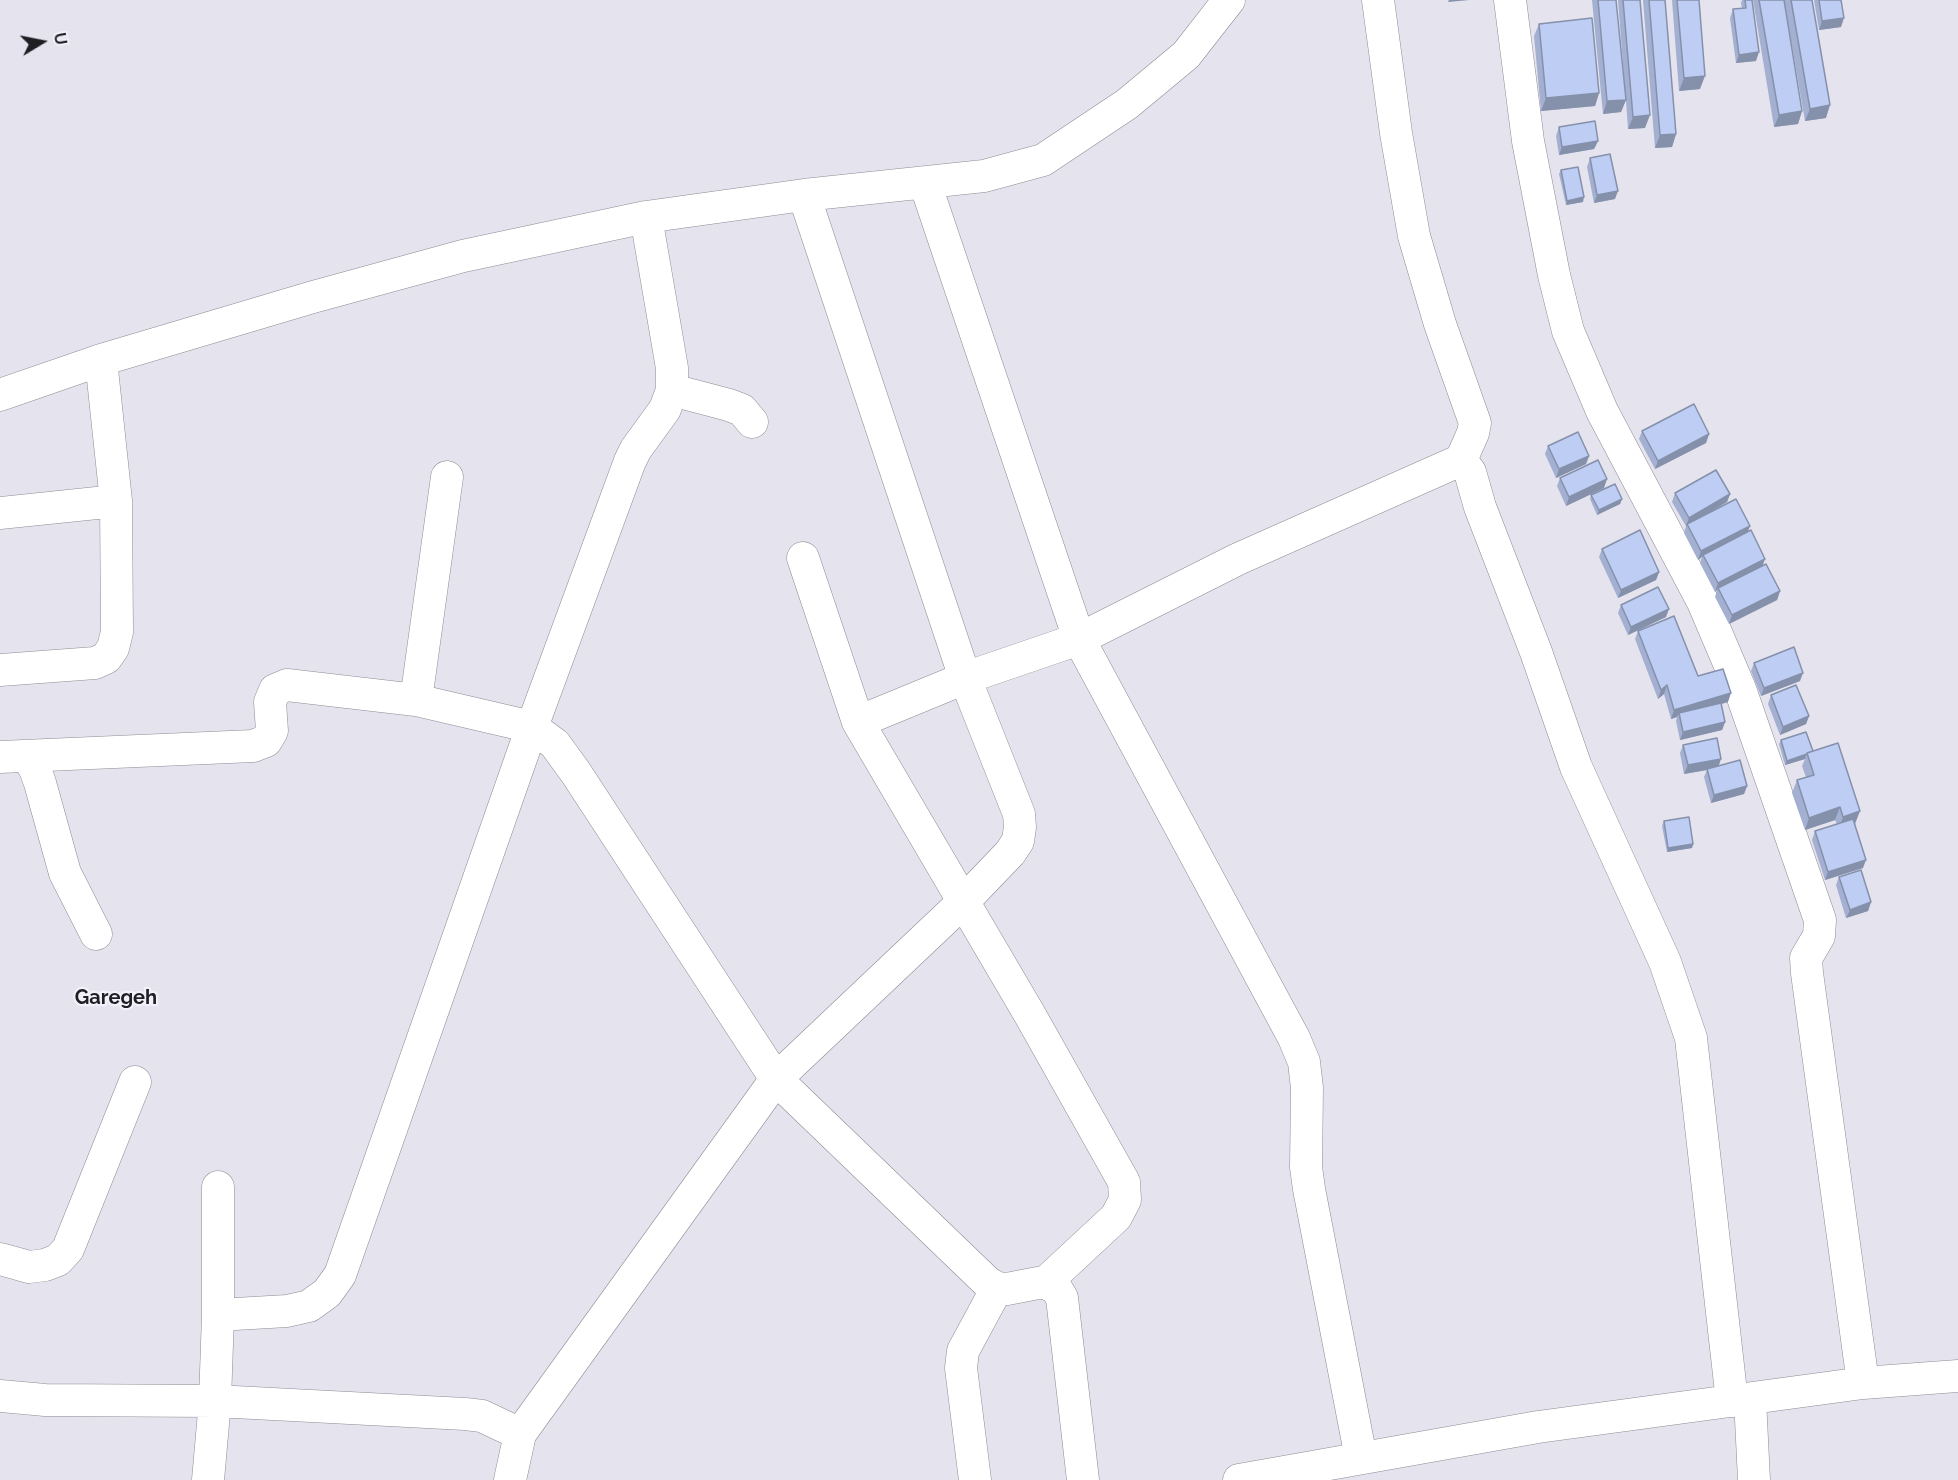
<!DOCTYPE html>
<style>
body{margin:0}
#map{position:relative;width:1958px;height:1480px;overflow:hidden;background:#e5e3ed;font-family:Raleway,sans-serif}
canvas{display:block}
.north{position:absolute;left:12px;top:12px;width:60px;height:60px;-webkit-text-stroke:4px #f2f0fa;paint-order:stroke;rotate:80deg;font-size:16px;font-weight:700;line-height:24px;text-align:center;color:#1f1e22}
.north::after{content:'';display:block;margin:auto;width:21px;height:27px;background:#1f1e22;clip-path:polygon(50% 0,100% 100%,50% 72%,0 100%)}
</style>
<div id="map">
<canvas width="1958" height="1480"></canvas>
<div class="north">U</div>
</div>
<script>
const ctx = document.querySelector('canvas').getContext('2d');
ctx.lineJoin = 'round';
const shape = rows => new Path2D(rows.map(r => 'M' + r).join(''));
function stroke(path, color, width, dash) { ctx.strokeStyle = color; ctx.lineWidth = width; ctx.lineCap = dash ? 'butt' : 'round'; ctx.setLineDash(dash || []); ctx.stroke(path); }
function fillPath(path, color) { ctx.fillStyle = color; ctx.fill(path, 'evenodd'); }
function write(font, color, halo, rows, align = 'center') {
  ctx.font = font + ' Raleway,sans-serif'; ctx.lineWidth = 4.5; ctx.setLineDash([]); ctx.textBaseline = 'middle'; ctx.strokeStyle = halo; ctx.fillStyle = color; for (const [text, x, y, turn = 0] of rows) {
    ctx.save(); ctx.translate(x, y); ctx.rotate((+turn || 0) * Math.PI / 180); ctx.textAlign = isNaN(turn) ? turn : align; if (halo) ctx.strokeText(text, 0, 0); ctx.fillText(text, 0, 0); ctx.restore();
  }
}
const minor = shape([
 [1378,0,1396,133,1414,236,1440,324,1475,423,1473,433,1461,460],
 [1510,0,1528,141,1554,275,1568,331,1602,411,1703,602,1740,689,1820,920,1819,936,1806,958,1807,973,1863,1383],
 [925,183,1079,639,1294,1038,1304,1062,1307,1088,1306,1167,1309,1189,1361,1458],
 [672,390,729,405,742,410,752,422],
 [0,395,101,360,313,297,463,256,646,217,804,195,984,176,1043,160,1127,104,1186,55,1229,0],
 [0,513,116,501],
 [803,558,858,722,1030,1015,1124,1182,1125,1200,1116,1217,1045,1283],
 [0,670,95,663,106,658,113,648,117,632,116,501,101,360],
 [416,700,447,477],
 [858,722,965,678,1079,639,1238,559,1461,460,1470,472,1480,507,1536,652,1576,767,1665,962,1691,1038,1732,1401],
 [27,756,35,769,40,783,65,873,96,934],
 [0,757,253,746,266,741,272,731,270,702,275,690,287,685,416,700,532,727,555,744,576,773,776,1079,987,1282,997,1288,1007,1289,1038,1283,1045,1283,1056,1288,1062,1298,1083,1480],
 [0,1259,29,1267,45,1265,58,1260,68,1249,135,1082],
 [218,1315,287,1311,309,1306,327,1293,340,1275,532,727,630,461,636,449,665,409,672,390,672,368,646,217],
 [0,1396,45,1400,215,1401,465,1414,482,1416,520,1434],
 [1750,1399,1754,1480],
 [208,1480,215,1401,218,1315,218,1187],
 [510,1480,520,1434,776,1079,963,902,1010,853,1018,841,1020,827,1019,814,965,678,804,195],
 [975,1480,961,1368,963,1351,997,1288],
 [1239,1480,1538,1427,1863,1383,1958,1376]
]);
const wall = shape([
 [1592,0,1616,0,1625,90,1618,0,1640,0,1645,128,1628,129,1626,100,1621,112,1603,114],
 [1643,0,1665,0,1676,134,1672,147,1655,148],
 [1672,0,1699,0,1700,89,1679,91],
 [1742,0,1752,0,1756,61,1736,63,1730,18,1733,9,1742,8,1741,3],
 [1753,0,1784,0,1802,111,1798,124,1774,127],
 [1784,0,1812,0,1826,118,1805,121],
 [1814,0,1841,0,1841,27,1819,30],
 [1539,24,1599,93,1595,106,1541,111,1534,36],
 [1559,127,1598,141,1594,149,1559,155,1556,136],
 [1590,158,1615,199,1594,203,1587,167],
 [1561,170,1583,202,1566,205,1559,174],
 [1642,431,1709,434,1706,443,1655,469,1639,439],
 [1548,446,1589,456,1586,464,1556,478,1545,454],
 [1560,478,1604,488,1566,506,1557,486],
 [1675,493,1730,494,1727,502,1707,514,1748,532,1763,565,1780,591,1777,600,1729,624,1715,597,1717,590,1715,592,1700,563,1702,557,1698,560,1684,533,1686,526,1672,502],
 [1591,495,1622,499,1620,504,1597,515,1590,499],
 [1602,549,1659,572,1656,580,1618,598,1599,557],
 [1621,605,1666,617,1628,635,1618,613],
 [1638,631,1698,676,1728,702,1721,704,1725,722,1722,730,1680,740,1676,721,1677,717,1671,719,1664,694,1658,699,1635,639],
 [1754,663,1800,681,1761,696,1751,671],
 [1771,695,1809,716,1806,724,1780,735,1768,704],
 [1781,740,1813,751,1855,824,1863,868,1825,880,1812,840,1815,831,1837,824,1835,820,1805,830,1792,793,1797,780,1806,777,1802,766,1805,759,1785,765,1779,744],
 [1683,745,1718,766,1747,786,1744,794,1711,803,1704,777,1707,770,1684,774,1680,753],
 [1664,821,1693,844,1692,848,1667,852,1662,826],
 [1839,877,1871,902,1868,911,1846,918,1836,885]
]);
const shadedWall = shape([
 [1449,0,1469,0,1448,2],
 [1844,18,1841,27,1819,30,1822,21],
 [1759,52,1756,61,1736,63,1739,55],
 [1705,76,1700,89,1679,91,1684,78],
 [1599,93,1595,106,1541,111,1546,98],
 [1626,100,1621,112,1603,114,1607,101],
 [1830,105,1826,118,1805,121,1810,109],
 [1802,111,1798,124,1774,127,1779,115],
 [1650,115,1645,128,1628,129,1633,117],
 [1676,134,1672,147,1655,148,1660,135],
 [1598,141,1594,149,1559,155,1562,147],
 [1618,191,1615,199,1594,203,1597,195],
 [1584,197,1583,202,1566,205,1567,201],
 [1709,434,1706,443,1655,469,1658,461],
 [1589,456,1586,464,1556,478,1559,469],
 [1607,479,1604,488,1566,506,1569,497],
 [1730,494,1727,502,1686,526,1689,518],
 [1622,499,1620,504,1597,515,1599,510],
 [1750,526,1747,534,1703,555,1702,557,1698,560,1701,551],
 [1765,559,1762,567,1718,588,1717,590,1715,592,1718,583],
 [1659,572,1656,580,1618,598,1621,590],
 [1780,591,1777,600,1729,624,1732,615],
 [1669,609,1666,617,1628,635,1631,627],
 [1803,673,1800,681,1761,696,1764,688],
 [1667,685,1664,694,1658,699,1661,690],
 [1731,693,1728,702,1679,716,1679,713,1677,717,1671,719,1674,710],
 [1809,716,1806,724,1780,735,1783,727],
 [1725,722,1722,730,1680,740,1683,732],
 [1806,755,1805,759,1785,765,1787,761],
 [1721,759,1718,768,1684,774,1688,765],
 [1747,786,1744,794,1711,803,1714,795],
 [1840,807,1835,820,1805,830,1809,818],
 [1860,811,1855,824,1839,829,1843,817],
 [1693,844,1692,848,1667,852,1668,848],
 [1866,860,1863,868,1825,880,1828,872],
 [1871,902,1868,911,1846,918,1850,910]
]);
const building = shape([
 [1598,0,1616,0,1626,100,1607,101,1598,0],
 [1623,0,1640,0,1650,115,1633,117,1623,0],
 [1649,0,1665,0,1676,134,1660,135,1649,0],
 [1677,0,1699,0,1705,76,1684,78,1677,0],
 [1745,0,1752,0,1759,52,1739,55,1733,9,1746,8,1745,0],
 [1759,0,1784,0,1802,111,1779,115,1759,0],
 [1791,0,1812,0,1830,105,1810,109,1791,0],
 [1819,0,1841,0,1844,18,1822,21,1819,0],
 [1592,18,1599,93,1546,98,1539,24,1592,18],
 [1595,121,1598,141,1562,147,1559,127,1595,121],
 [1610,154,1618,191,1597,195,1590,158,1610,154],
 [1578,167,1584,197,1567,201,1561,170,1578,167],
 [1694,404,1709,434,1658,461,1642,431,1694,404],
 [1578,432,1589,456,1559,469,1548,446,1578,432],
 [1598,460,1607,479,1569,497,1560,478,1598,460],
 [1716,470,1730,494,1689,518,1675,493,1716,470],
 [1615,484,1622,499,1599,510,1591,495,1615,484],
 [1736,499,1750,526,1701,551,1687,524,1736,499],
 [1640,530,1659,572,1621,590,1602,549,1640,530],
 [1751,530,1765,559,1718,583,1703,555,1751,530],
 [1766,564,1780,591,1732,615,1718,588,1766,564],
 [1658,587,1669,609,1631,627,1621,605,1658,587],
 [1674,616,1698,676,1723,669,1731,693,1674,710,1667,685,1661,690,1638,631,1674,616],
 [1794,647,1803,673,1764,688,1754,663,1794,647],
 [1796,685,1809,716,1783,727,1771,695,1796,685],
 [1721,703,1725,722,1683,732,1679,713,1721,703],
 [1806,732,1813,751,1807,753,1807,754,1787,761,1781,740,1806,732],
 [1717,738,1721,759,1688,765,1683,745,1717,738],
 [1838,743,1860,811,1843,817,1840,807,1809,818,1797,780,1814,775,1807,753,1838,743],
 [1740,760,1747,786,1714,795,1707,769,1740,760],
 [1689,817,1693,844,1668,848,1664,821,1689,817],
 [1853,819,1866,860,1828,872,1815,831,1853,819],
 [1861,870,1871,902,1850,910,1839,877,1861,870]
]);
const quarterNames = [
 ["Garegeh",116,998]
];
stroke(minor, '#8d8b94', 33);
stroke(minor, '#fff', 32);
fillPath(wall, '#a3b0d2');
fillPath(shadedWall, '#8590ab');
fillPath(building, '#becdf4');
stroke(building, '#8590ab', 1.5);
write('bold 20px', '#1f1e22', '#f2f0fa', quarterNames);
</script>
